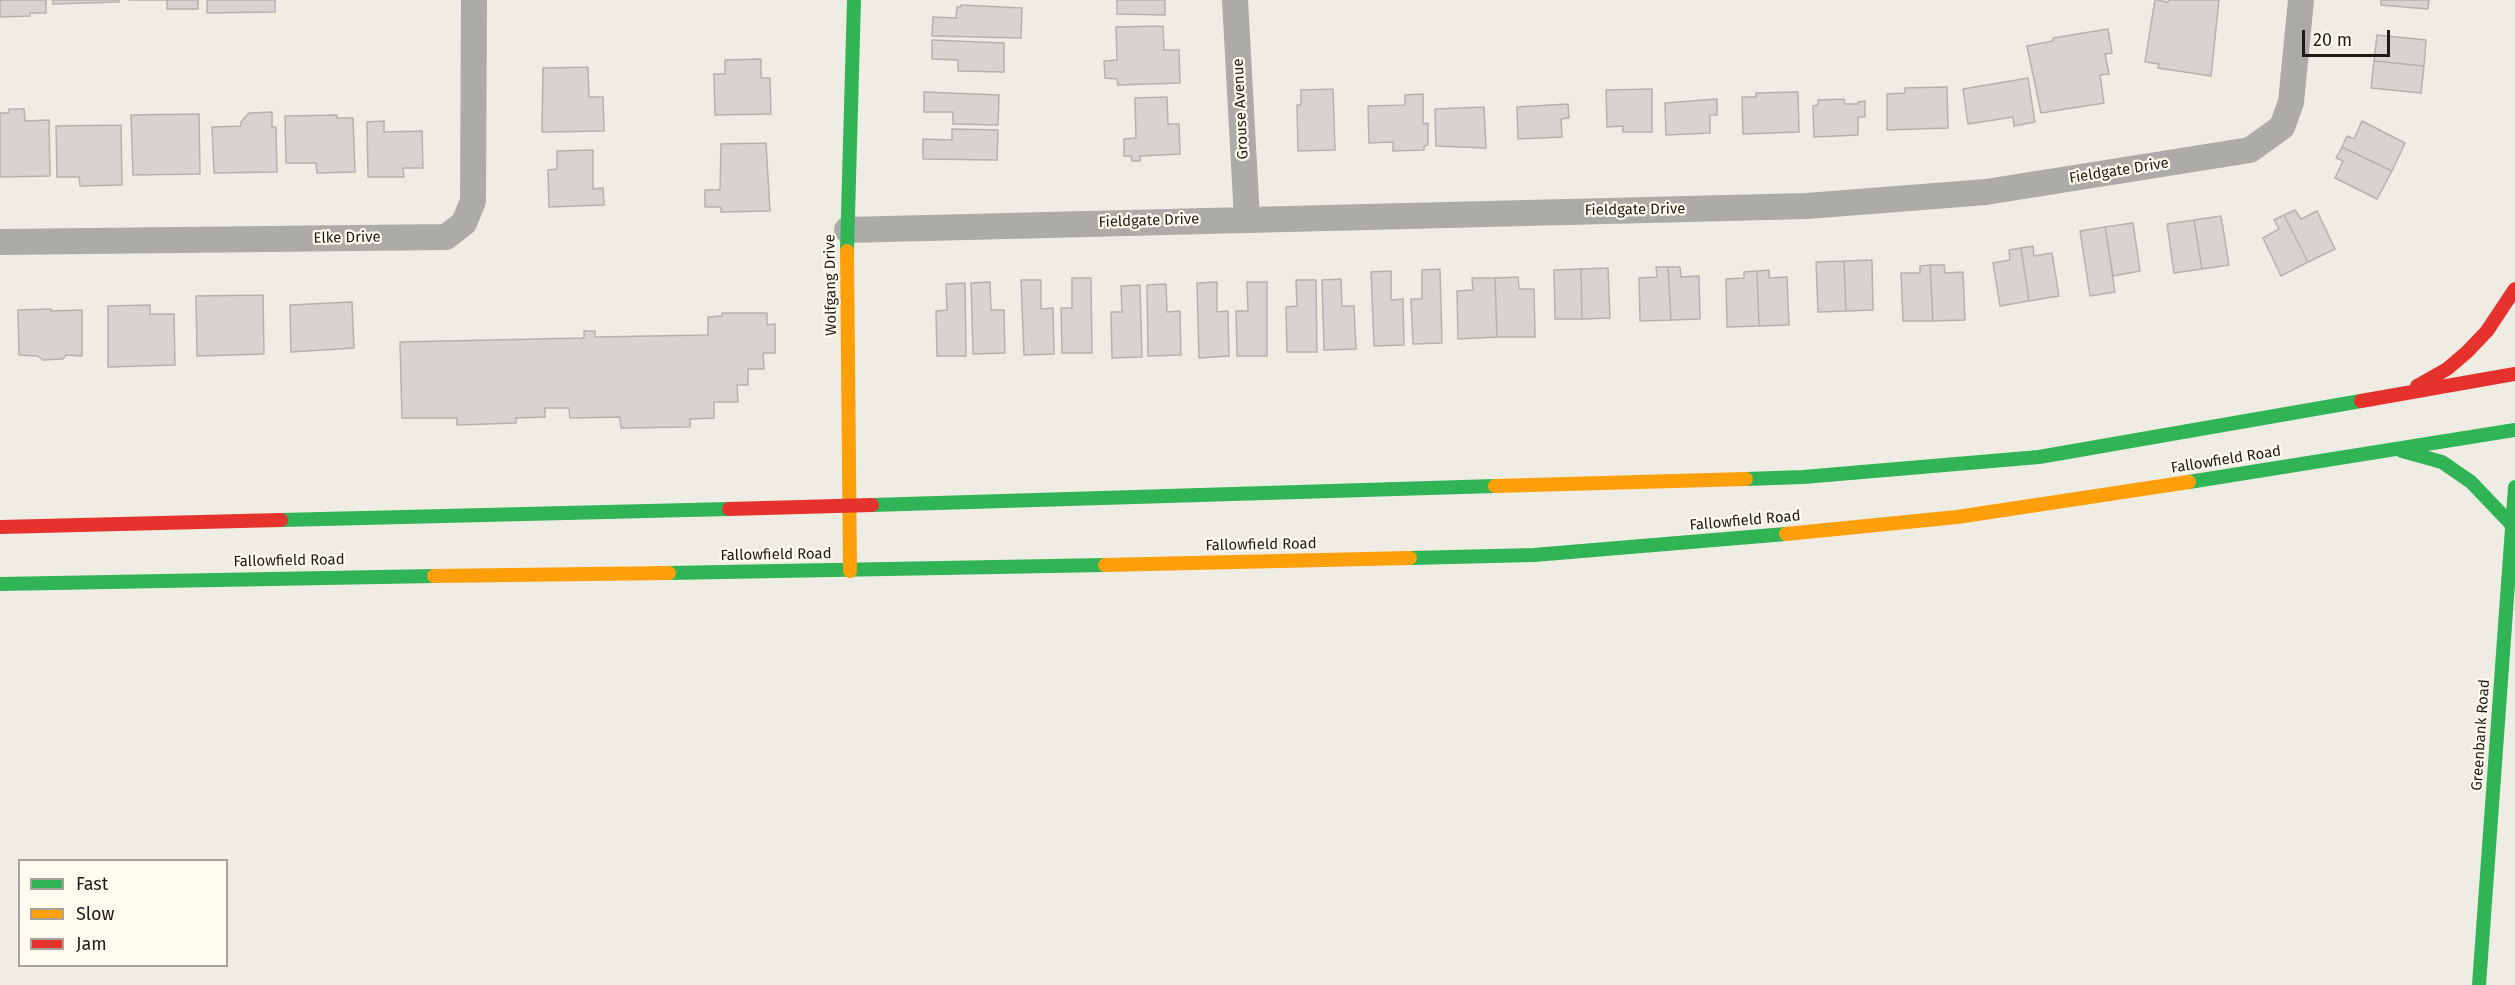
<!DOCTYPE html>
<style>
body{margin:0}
#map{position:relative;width:2515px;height:985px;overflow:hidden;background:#eeece3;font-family:"Fira Sans",sans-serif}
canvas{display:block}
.legend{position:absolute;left:18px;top:859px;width:210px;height:108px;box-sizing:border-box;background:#fffcef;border:2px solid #a5a299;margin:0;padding:8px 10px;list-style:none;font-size:18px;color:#1d1c17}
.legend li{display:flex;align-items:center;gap:12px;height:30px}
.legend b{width:30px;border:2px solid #a5a299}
.scale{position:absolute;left:2302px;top:30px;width:88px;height:27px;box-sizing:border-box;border:3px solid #1d1c17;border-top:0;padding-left:8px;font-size:18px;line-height:21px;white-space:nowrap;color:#1d1c17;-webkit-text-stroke:4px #fffcef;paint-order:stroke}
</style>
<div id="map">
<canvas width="2515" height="985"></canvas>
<ul class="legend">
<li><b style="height:8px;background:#30b455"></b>Fast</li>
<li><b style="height:8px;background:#ff9f0a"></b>Slow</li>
<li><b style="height:8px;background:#e5322d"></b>Jam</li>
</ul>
<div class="scale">20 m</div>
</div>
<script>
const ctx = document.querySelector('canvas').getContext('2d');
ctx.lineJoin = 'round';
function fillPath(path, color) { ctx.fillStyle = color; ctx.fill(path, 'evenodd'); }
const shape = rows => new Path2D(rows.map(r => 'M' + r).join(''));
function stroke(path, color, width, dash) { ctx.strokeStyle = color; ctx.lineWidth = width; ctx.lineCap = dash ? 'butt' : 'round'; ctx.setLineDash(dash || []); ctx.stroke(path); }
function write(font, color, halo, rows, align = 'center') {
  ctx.font = font + ' "Fira Sans",sans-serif'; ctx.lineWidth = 4.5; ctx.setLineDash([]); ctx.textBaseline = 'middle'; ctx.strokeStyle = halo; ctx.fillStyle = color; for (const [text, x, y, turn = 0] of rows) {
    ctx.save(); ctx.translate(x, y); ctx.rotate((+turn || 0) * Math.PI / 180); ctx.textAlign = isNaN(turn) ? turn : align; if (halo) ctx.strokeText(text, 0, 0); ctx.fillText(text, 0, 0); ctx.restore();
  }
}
const building = shape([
 [0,0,46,0,46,13,30,13,30,16,0,17,0,0],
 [53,0,119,0,119,2,53,4,53,0],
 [129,0,198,0,198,9,167,9,167,0,129,0],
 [207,0,275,0,275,12,207,13,207,0],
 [1117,0,1165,0,1165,15,1117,14,1117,0],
 [2155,0,2168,2,2169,0,2219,0,2211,76,2158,68,2159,64,2145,62,2155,0],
 [2381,0,2429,0,2428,9,2381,5,2381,0],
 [961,5,1022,8,1021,38,932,36,933,17,956,18,957,7,961,7,961,5],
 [1163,26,1164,50,1179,50,1180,83,1118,85,1117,79,1105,78,1104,61,1117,60,1116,27,1163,26],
 [2108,29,2112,53,2105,54,2109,74,2100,75,2104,103,2041,113,2027,46,2053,41,2053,38,2108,29],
 [2377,35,2426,40,2424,66,2374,61,2377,35],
 [932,40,1004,43,1004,72,958,71,958,60,932,59,932,40],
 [761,59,761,78,770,78,771,114,715,115,714,74,725,74,725,60,761,59],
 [2374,61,2424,66,2421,93,2371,88,2374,61],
 [588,67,589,97,603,97,604,131,542,132,543,68,588,67],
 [2028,78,2035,122,2014,126,2013,117,1968,124,1963,89,2028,78],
 [1947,87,1948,128,1887,130,1887,94,1905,93,1905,88,1947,87],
 [1333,89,1335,150,1298,151,1297,105,1301,105,1301,90,1333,89],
 [1652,89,1652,132,1623,132,1623,126,1607,127,1606,90,1652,89],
 [924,92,999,95,998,125,953,124,953,112,924,112,924,92],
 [1798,92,1799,132,1743,134,1742,97,1756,97,1756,93,1798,92],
 [1423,94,1423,124,1428,123,1428,145,1424,146,1424,150,1393,151,1393,142,1369,143,1368,106,1405,105,1405,95,1423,94],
 [1167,97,1168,124,1179,124,1180,154,1140,156,1140,161,1132,161,1131,156,1124,156,1124,139,1136,138,1135,98,1167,97],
 [1717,99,1717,115,1710,115,1710,133,1666,135,1665,103,1717,99],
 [1844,99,1845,104,1858,104,1858,102,1865,101,1865,117,1858,117,1858,135,1814,137,1813,106,1818,105,1818,100,1844,99],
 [1568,104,1569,118,1561,119,1562,137,1518,139,1517,107,1568,104],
 [1484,107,1486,148,1436,146,1435,109,1484,107],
 [9,109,24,109,25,121,49,120,50,176,0,177,0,113,9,113,9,109],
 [272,112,272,127,276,127,277,172,214,173,212,127,241,126,241,122,249,113,272,112],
 [199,114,200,174,133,175,131,115,199,114],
 [337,115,337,118,353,118,355,172,317,173,316,163,286,163,285,116,337,115],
 [384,121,384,132,422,131,423,168,403,168,404,177,368,177,367,122,384,121],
 [2362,121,2405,143,2392,171,2342,147,2347,136,2354,139,2362,121],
 [121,125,122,185,80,186,79,177,57,177,56,126,121,125],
 [952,129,998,130,997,160,923,159,923,139,952,140,952,129],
 [766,143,770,211,721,212,721,207,705,207,705,190,720,190,721,144,766,143],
 [2342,147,2392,171,2377,199,2335,178,2343,161,2336,158,2342,147],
 [593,150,593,189,603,188,604,205,549,207,548,170,557,169,557,151,593,150],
 [2295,210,2301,219,2317,211,2335,249,2308,262,2284,215,2295,210],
 [2284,215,2308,262,2281,276,2263,238,2279,229,2274,220,2284,215],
 [2221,216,2229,265,2202,269,2194,220,2221,216],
 [2194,220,2202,269,2174,273,2167,224,2194,220],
 [2133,223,2140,271,2113,276,2105,227,2133,223],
 [2105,227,2115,292,2090,296,2080,231,2105,227],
 [2033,246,2034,256,2052,253,2059,296,2029,301,2021,248,2033,246],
 [2021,248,2029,301,2000,306,1993,263,2010,260,2009,250,2021,248],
 [1872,260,1873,310,1846,311,1844,261,1872,260],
 [1844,261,1846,311,1818,312,1816,262,1844,261],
 [1930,265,1933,321,1903,321,1901,273,1920,273,1920,266,1930,265],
 [1930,265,1944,265,1945,273,1963,272,1965,320,1933,321,1930,265],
 [1656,267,1668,267,1671,320,1640,321,1639,278,1657,277,1656,267],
 [1668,267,1680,267,1681,277,1699,276,1700,319,1671,320,1668,267],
 [1608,268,1610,318,1582,319,1581,269,1608,268],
 [1440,269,1442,343,1413,344,1411,299,1422,299,1422,270,1440,269],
 [1581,269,1582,319,1555,319,1554,270,1581,269],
 [1769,270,1769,278,1787,277,1789,325,1759,326,1757,271,1769,270],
 [1391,271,1391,300,1403,299,1404,345,1374,346,1371,272,1391,271],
 [1757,271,1759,326,1727,327,1726,279,1744,278,1744,272,1757,271],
 [1518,277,1519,289,1534,289,1535,337,1497,337,1495,278,1518,277],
 [1072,278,1091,278,1092,353,1062,353,1061,308,1072,308,1072,278],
 [1472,278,1495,278,1497,337,1458,339,1457,291,1473,290,1472,278],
 [1341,279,1342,306,1354,306,1356,349,1324,350,1322,280,1341,279],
 [1021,280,1041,280,1041,309,1053,308,1054,354,1024,355,1021,280],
 [1296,280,1316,280,1317,352,1287,352,1286,307,1297,306,1296,280],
 [990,282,991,310,1004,310,1005,353,973,354,971,283,990,282],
 [1217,282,1217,312,1228,311,1229,356,1199,358,1197,283,1217,282],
 [1247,282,1267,282,1267,356,1237,356,1236,311,1248,311,1247,282],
 [965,283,966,356,937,356,936,311,947,310,946,284,965,283],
 [1166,284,1167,312,1180,311,1181,355,1148,356,1147,285,1166,284],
 [1140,285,1142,357,1112,358,1111,312,1122,312,1121,286,1140,285],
 [263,295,264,354,197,356,196,296,263,295],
 [352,302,354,348,291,352,290,305,352,302],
 [150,305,150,314,174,314,175,365,108,367,108,306,150,305],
 [51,309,51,311,82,310,82,356,66,355,63,359,43,360,38,356,19,355,18,310,51,309],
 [722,313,767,313,767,325,775,324,775,353,763,353,764,369,748,369,748,385,737,385,738,402,714,402,714,418,690,419,690,427,621,428,620,417,570,418,569,408,545,408,545,417,516,418,516,423,457,425,457,418,402,418,400,342,584,338,584,331,595,331,595,337,708,335,708,317,722,316,722,313]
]);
const street = shape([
 [1235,0,1247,219],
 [847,230,1807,206,1986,192,2250,150,2282,127,2291,102,2301,0],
 [0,242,446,237,464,223,473,201,474,0]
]);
const fast = shape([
 [847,251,854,0],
 [2402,451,2442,462,2471,482,2513,526],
 [1746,479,1803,477,2039,457,2361,401],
 [2189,482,2515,430],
 [872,505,1495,486],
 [281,520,729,509],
 [1410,558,1534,555,1786,534],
 [669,573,1105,565],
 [0,584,434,576],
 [2479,985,2515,487]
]);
const slow = shape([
 [847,251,850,571],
 [1495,486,1746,479],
 [1786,534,1957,517,2189,482],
 [1105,565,1410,558],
 [434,576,669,573]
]);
const jam = shape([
 [2417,386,2447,369,2467,352,2487,331,2515,289],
 [2361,401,2515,374],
 [729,509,872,505],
 [0,527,281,520]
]);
const streetNames = [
 ["Grouse Avenue",1241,109,-93],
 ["Fieldgate Drive",2119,171,-9],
 ["Fieldgate Drive",1635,210,-1],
 ["Fieldgate Drive",1149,221,-2],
 ["Elke Drive",347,238,-1],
 ["Wolfgang Drive",831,285,-91],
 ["Fallowfield Road",2226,460,-9],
 ["Fallowfield Road",1745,521,-5],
 ["Fallowfield Road",1261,545,-1],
 ["Fallowfield Road",776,555,-1],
 ["Fallowfield Road",289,561,-1],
 ["Greenbank Road",2481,735,-86]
];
fillPath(building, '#d6d3d0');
stroke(building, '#b5b1ae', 1.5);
stroke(street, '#adaba8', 26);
stroke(fast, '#30b455', 14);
stroke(slow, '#ff9f0a', 14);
stroke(jam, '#e5322d', 14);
write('15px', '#1d1c17', '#fffcef', streetNames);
</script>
